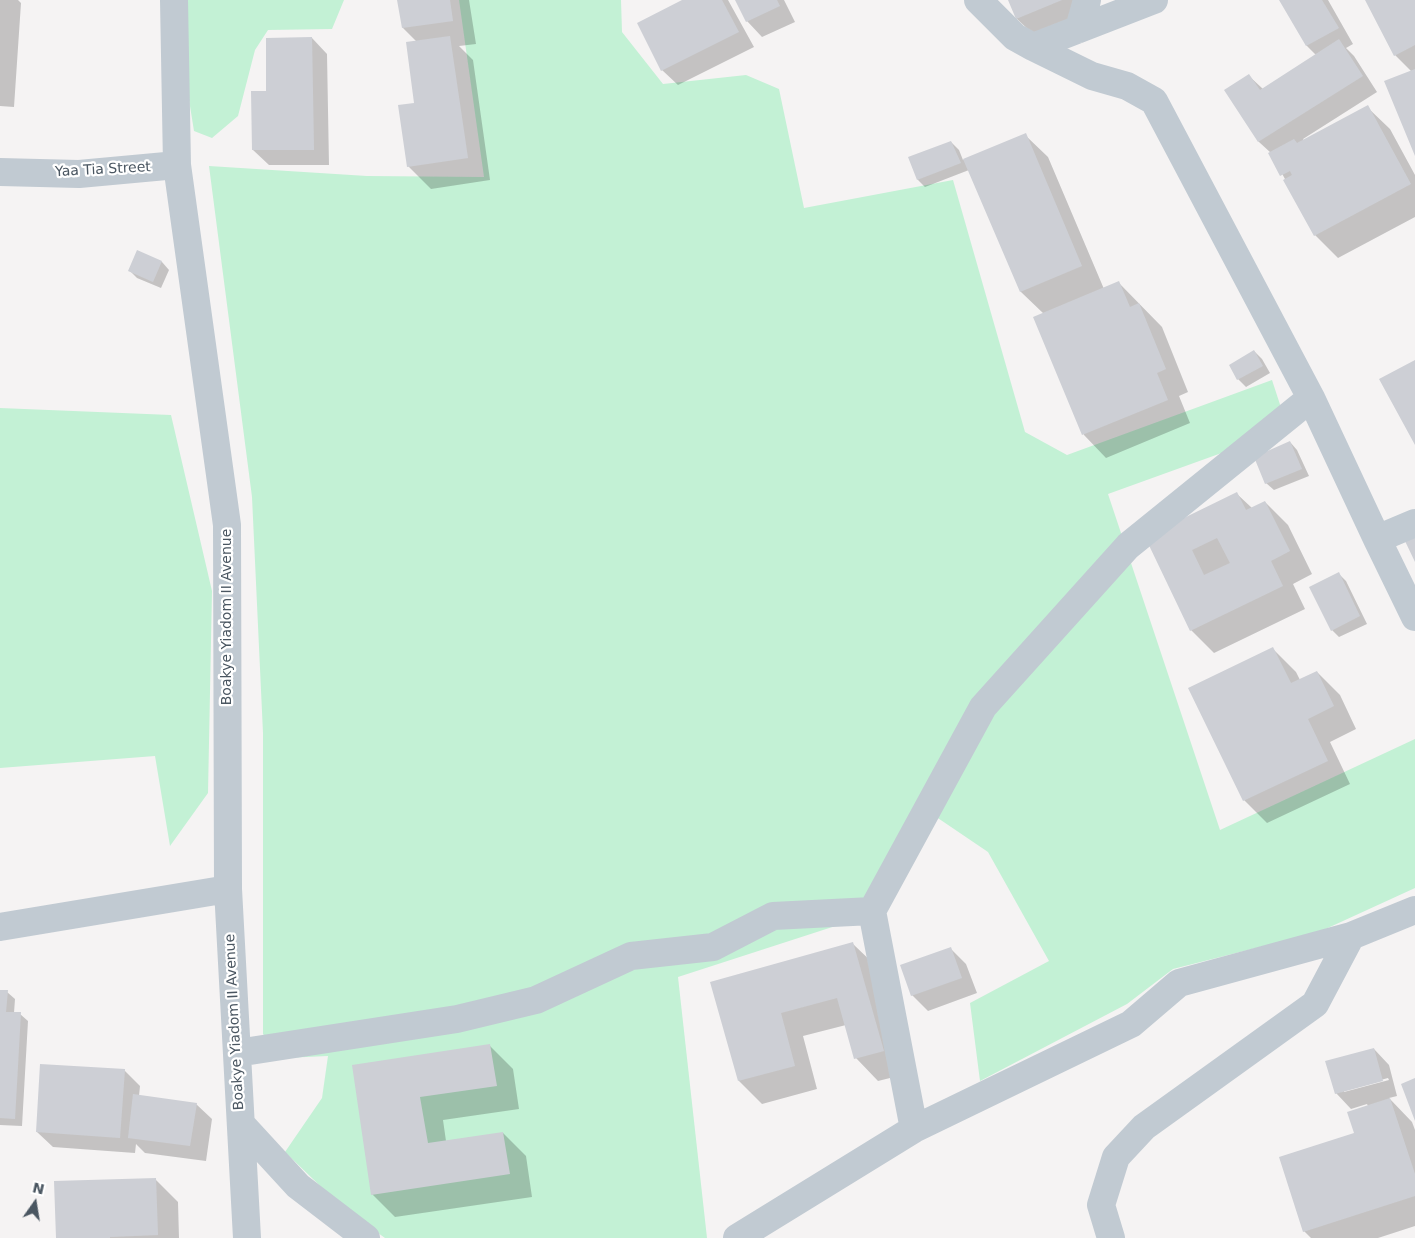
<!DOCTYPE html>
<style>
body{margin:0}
#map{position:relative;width:1415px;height:1238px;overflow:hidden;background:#f5f3f3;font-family:"DejaVu Sans",sans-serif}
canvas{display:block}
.north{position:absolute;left:10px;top:1178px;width:50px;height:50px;-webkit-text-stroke:4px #fff;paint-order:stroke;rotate:13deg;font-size:14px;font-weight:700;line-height:20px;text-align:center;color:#4a5661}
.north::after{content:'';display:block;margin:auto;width:18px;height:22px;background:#4a5661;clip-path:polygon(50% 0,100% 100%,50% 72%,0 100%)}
</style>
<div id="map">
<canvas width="1415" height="1238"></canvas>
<div class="north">N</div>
</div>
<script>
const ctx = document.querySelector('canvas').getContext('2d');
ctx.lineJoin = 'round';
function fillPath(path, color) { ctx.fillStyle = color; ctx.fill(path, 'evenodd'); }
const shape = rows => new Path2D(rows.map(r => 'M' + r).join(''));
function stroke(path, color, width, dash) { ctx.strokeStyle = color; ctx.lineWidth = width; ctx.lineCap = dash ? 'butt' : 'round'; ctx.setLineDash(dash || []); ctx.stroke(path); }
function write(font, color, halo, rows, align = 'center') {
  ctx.font = font + ' "DejaVu Sans",sans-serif'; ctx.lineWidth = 4.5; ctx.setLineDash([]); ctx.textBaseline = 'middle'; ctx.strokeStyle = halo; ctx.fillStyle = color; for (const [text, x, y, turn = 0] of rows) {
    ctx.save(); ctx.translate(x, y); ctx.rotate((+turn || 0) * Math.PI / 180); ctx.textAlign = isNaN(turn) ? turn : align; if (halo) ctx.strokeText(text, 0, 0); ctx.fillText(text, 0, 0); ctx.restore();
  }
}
const green = shape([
 [183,0,344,0,332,29,268,30,255,50,238,116,212,138,194,131,184,69],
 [459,0,621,0,622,32,663,84,746,75,779,89,804,208,953,180,1025,432,1067,455,1272,380,1288,429,1108,494,1220,830,1415,739,1415,888,1319,932,1173,969,1127,1004,980,1081,970,1003,1049,961,988,852,923,808,857,919,678,977,707,1238,385,1238,342,1207,285,1152,322,1098,328,1056,284,1058,263,1034,263,733,252,497,209,166,367,176,484,177],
 [0,408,171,415,212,591,208,793,170,846,155,756,0,768]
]);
const shadow = shape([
 [0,0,18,0,21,3,14,107,0,106],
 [399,0,469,0,476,44,459,46,473,60,490,180,431,189,408,166,416,104,417,42,403,28],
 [685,0,728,0,754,47,678,85,662,70],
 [736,0,784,0,795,22,762,37,747,21],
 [1009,0,1078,0,1083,13,1033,34,1017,19],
 [1281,0,1328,0,1353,44,1346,48,1354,56,1377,92,1303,139,1304,141,1367,107,1390,129,1415,175,1415,217,1338,258,1315,235,1271,153,1259,142,1226,91,1249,76,1263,89,1316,55,1307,46],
 [1367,0,1415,0,1415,152,1412,72,1395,55],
 [312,38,327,54,329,165,269,165,253,150,268,92],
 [1025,135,1048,157,1104,289,1119,283,1162,327,1188,392,1179,396,1190,423,1106,458,1084,435,1035,318,1044,314,1021,292,969,170,925,187,918,180,909,158,951,142,959,150,963,160],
 [138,251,162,262,169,270,161,288,137,278,129,270],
 [1254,351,1262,359,1270,373,1246,387,1238,379],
 [1290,442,1297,450,1309,476,1274,490,1266,483],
 [1237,494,1252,508,1265,502,1288,525,1312,574,1293,584,1305,609,1214,653,1191,630,1146,537],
 [1339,574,1346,581,1367,624,1339,637,1332,630],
 [1273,649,1296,672,1300,680,1317,672,1340,695,1356,729,1330,742,1350,784,1267,823,1244,800],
 [853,944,876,966,906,1074,878,1081,856,1058,846,1025,803,1036,817,1089,762,1104,739,1081,712,982],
 [951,949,966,964,977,993,928,1011,912,995],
 [0,991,7,992,15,999,14,1013,20,1014,28,1021,22,1126,0,1125],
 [490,1046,513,1069,519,1109,443,1120,446,1141,503,1133,526,1156,532,1197,395,1217,372,1194,353,1066],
 [1374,1049,1389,1065,1397,1096,1389,1098,1412,1122,1415,1130,1415,1226,1378,1238,1311,1238,1304,1231,1356,1134,1368,1106,1367,1104,1351,1109,1336,1093],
 [1388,1078,1389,1080,1344,1092,1344,1090],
 [124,1070,140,1086,139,1096,196,1104,212,1119,206,1161,145,1153,136,1144,135,1153,53,1147,37,1132],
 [155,1179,178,1202,179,1238,57,1238]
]);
const building = shape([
 [397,0,450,0,453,21,402,28],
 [682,0,722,0,739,32,661,71,637,23],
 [735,0,777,0,780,6,746,22],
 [1008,0,1062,0,1016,19],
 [1279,0,1322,0,1339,28,1306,46],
 [1365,0,1415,0,1415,45,1394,56],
 [450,36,468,158,407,167,398,105,414,103,406,42],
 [312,37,314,150,252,150,251,91,266,91,266,38],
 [1339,39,1363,76,1258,142,1224,90,1249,74,1260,90],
 [1415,69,1415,156,1384,81],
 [1368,105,1411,184,1314,236,1283,180,1292,175,1290,171,1280,176,1268,153,1294,139,1297,143],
 [1026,133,1082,266,1020,292,963,159],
 [951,141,961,163,917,180,908,157],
 [137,250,162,261,153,282,128,271],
 [1119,281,1130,307,1139,303,1166,369,1157,373,1168,400,1082,435,1033,317],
 [1254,350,1263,366,1237,380,1229,365],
 [1415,360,1415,445,1379,379],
 [1290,441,1302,469,1265,484,1254,457],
 [1237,492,1246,510,1265,501,1290,551,1271,561,1283,586,1190,631,1145,537],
 [1217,538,1230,563,1204,575,1192,550],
 [1415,536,1415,562,1405,541],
 [1339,572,1360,616,1331,631,1309,587],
 [1273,647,1291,683,1317,671,1334,706,1308,719,1328,761,1243,801,1188,688],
 [853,942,884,1051,854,1059,837,998,781,1013,795,1066,738,1081,710,982],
 [951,947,962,978,911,996,900,965],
 [0,990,8,990,6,1012,21,1012,15,1119,0,1118],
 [490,1044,497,1086,420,1097,428,1143,503,1132,510,1174,371,1195,352,1065],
 [1374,1048,1383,1081,1335,1094,1325,1061],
 [40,1064,125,1069,120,1138,36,1132],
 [1415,1078,1415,1121,1401,1084],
 [133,1094,197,1103,190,1146,128,1138],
 [1390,1098,1415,1174,1415,1196,1303,1232,1279,1157,1354,1133,1347,1112],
 [156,1178,158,1235,110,1237,110,1238,56,1238,54,1181]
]);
const minor = shape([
 [174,0,177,165,227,525,228,889,247,1238],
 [978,0,1015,37,1033,47,1092,76,1127,86,1154,101,1311,398,1377,539,1415,617],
 [1079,29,1087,0],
 [1033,47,1154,0],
 [0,172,79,174,177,165],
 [1311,398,1128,546,983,707,872,911,914,1129,1131,1024,1179,983,1351,936],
 [1377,539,1415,523],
 [0,927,228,889],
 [237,1053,457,1019,536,1000,631,956,713,947,773,916,872,911],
 [241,1124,298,1186,366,1238],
 [737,1238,914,1129],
 [1111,1238,1101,1205,1116,1157,1144,1127,1315,1004,1351,936,1415,910]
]);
const streetNames = [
 ["Yaa Tia Street",103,170,-3],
 ["Boakye Yiadom II Avenue",227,617,-90],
 ["Boakye Yiadom II Avenue",235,1022,-93]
];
fillPath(green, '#c3f1d5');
fillPath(shadow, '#0003');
fillPath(building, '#cdcfd5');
stroke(minor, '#c1cad2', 28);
write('14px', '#4a5661', '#fff', streetNames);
</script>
